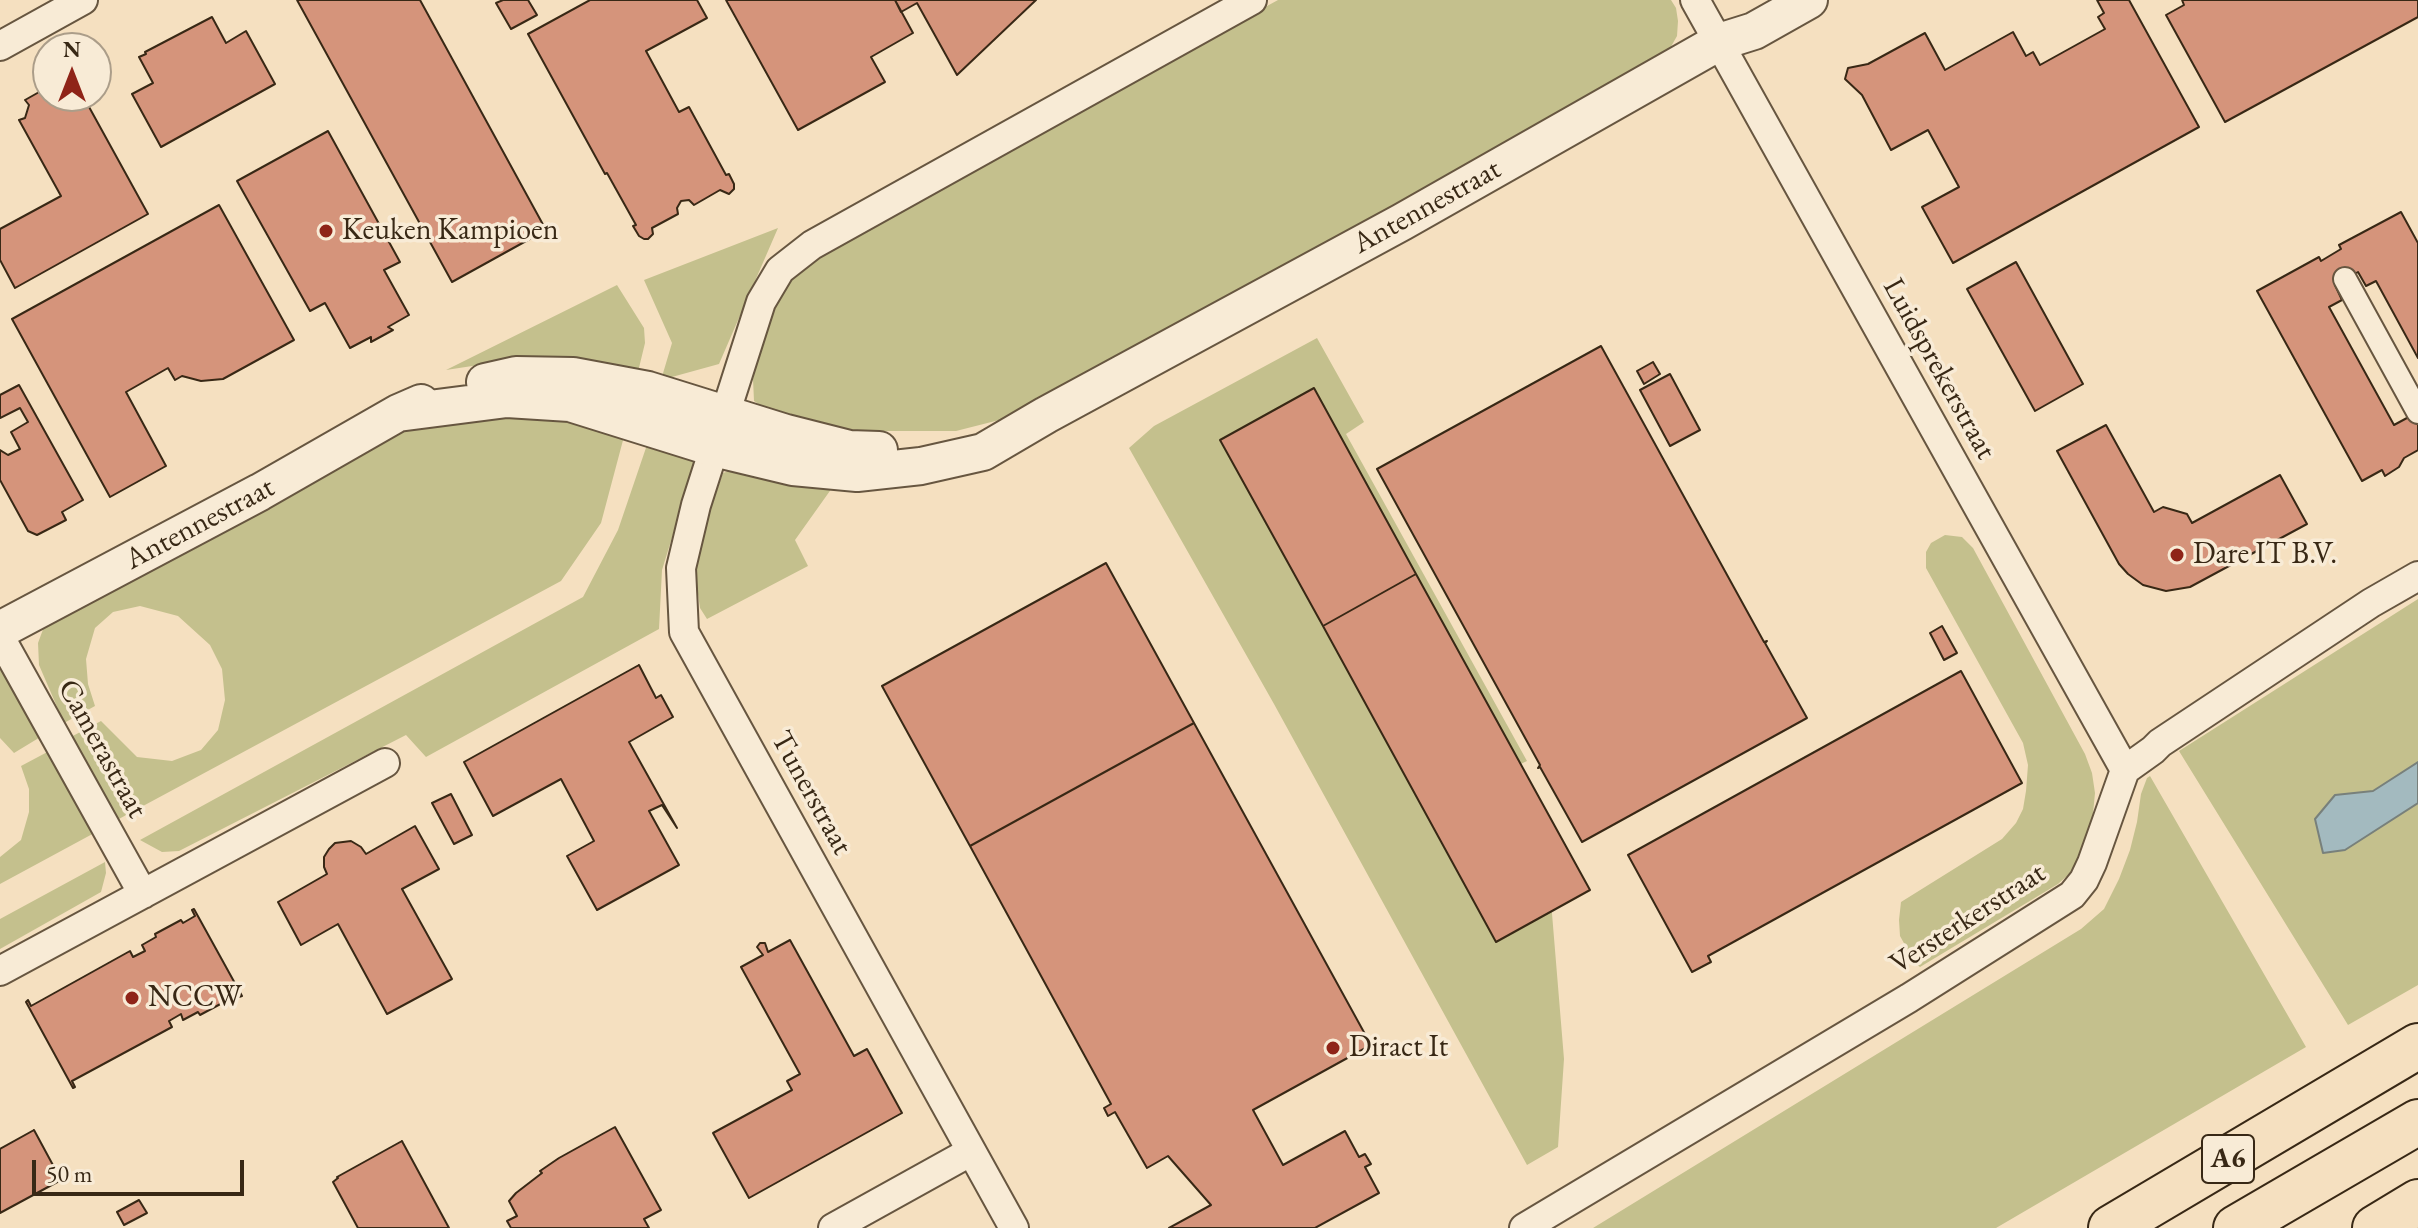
<!DOCTYPE html>
<style>
body{margin:0}
#map{position:relative;width:2418px;height:1228px;overflow:hidden;background:#f5e0c0;font-family:"EB Garamond",serif}
canvas{display:block}
.north{position:absolute;left:32px;top:32px;width:80px;height:80px;box-sizing:border-box;background:#f8ebd6;border:2px solid #ab9d89;border-radius:50%;rotate:0deg;font-size:22px;font-weight:700;line-height:32px;text-align:center;color:#382815}
.north::after{content:'';display:block;margin:auto;width:28px;height:36px;background:#8f2418;clip-path:polygon(50% 0,100% 100%,50% 72%,0 100%)}
.scale{position:absolute;left:32px;top:1160px;width:212px;height:36px;box-sizing:border-box;border:4px solid #382815;border-top:0;padding-left:10px;font-size:24px;line-height:28px;white-space:nowrap;color:#382815;-webkit-text-stroke:6px #f8ebd6;paint-order:stroke}
</style>
<div id="map">
<canvas width="2418" height="1228"></canvas>
<div class="north">N</div>
<div class="scale">50 m</div>
</div>
<script>
const ctx = document.querySelector('canvas').getContext('2d');
ctx.lineJoin = 'round';
function fillPath(path, color) { ctx.fillStyle = color; ctx.fill(path, 'evenodd'); }
const shape = rows => new Path2D(rows.map(r => 'M' + r).join(''));
function stroke(path, color, width, dash) { ctx.strokeStyle = color; ctx.lineWidth = width; ctx.lineCap = dash ? 'butt' : 'round'; ctx.setLineDash(dash || []); ctx.stroke(path); }
function write(font, color, halo, rows, align = 'center') {
  ctx.font = font + ' "EB Garamond",serif'; ctx.lineWidth = 7; ctx.setLineDash([]); ctx.textBaseline = 'middle'; ctx.strokeStyle = halo; ctx.fillStyle = color; for (const [text, x, y, turn = 0] of rows) {
    ctx.save(); ctx.translate(x, y); ctx.rotate((+turn || 0) * Math.PI / 180); ctx.textAlign = isNaN(turn) ? turn : align; if (halo) ctx.strokeText(text, 0, 0); ctx.fillText(text, 0, 0); ctx.restore();
  }
}
const green = shape([
 [1278,0,1671,0,1676,8,1678,21,1677,36,1668,52,1644,69,1015,416,956,431,847,431,772,413,754,401,753,379,755,367,773,312,788,283,808,260,836,242],
 [778,228,719,364,661,380,672,343,644,280],
 [617,285,644,328,645,343,637,376,518,359,446,370],
 [1317,338,1364,422,1346,434,1527,761,1467,789,1547,853,1564,1059,1558,1147,1527,1165,1274,704,1129,448,1154,426],
 [498,411,626,429,601,523,561,581,117,820,69,738,101,721,137,757,172,761,201,750,218,730,225,700,222,669,210,645,178,616,140,606,113,612,95,628,86,659,88,684,95,706,64,723,39,665,38,643,45,624,405,424],
 [650,436,696,460,662,570,659,629,426,757,406,735,179,851,162,852,140,840,583,597,618,530],
 [741,467,832,488,795,540,808,566,707,619,700,608,693,559,723,473],
 [1945,535,1962,537,1973,548,2085,754,2092,773,2095,793,2092,824,2079,862,2069,874,2058,884,1920,967,1915,963,1900,936,1899,920,1901,902,2002,839,2016,823,2023,809,2026,791,2028,765,2023,743,1926,568,1926,552,1931,543],
 [2418,599,2418,762,2373,791,2335,795,2315,819,2324,853,2345,850,2418,803,2418,985,2348,1025,2179,751],
 [0,670,9,676,42,736,14,753,0,738],
 [53,749,98,831,0,884,0,857,21,840,29,812,29,789,21,766],
 [2150,776,2306,1047,1996,1228,1593,1228,2081,929,2104,909,2119,879,2130,850,2137,822,2141,794,2147,778],
 [105,862,106,873,101,892,0,949,0,919]
]);
const water = shape([
 [2418,762,2418,803,2345,850,2323,853,2315,819,2335,795,2373,791,2418,762]
]);
const building = shape([
 [297,0,420,0,546,230,452,282,297,0],
 [503,0,528,0,537,15,511,29,496,3,503,0],
 [590,0,697,0,707,18,646,51,679,112,689,107,726,175,729,174,734,184,734,189,729,194,720,190,694,205,689,200,681,201,677,208,678,214,652,228,653,234,648,239,644,239,639,236,633,226,636,225,607,173,605,174,528,34,590,0],
 [726,0,895,0,913,33,871,57,885,82,798,130,726,0],
 [895,0,1036,0,957,75,917,3,901,12,895,0],
 [2097,0,2129,0,2199,127,1953,263,1922,207,1959,187,1928,130,1891,150,1862,95,1845,79,1848,68,1868,64,1925,33,1945,70,2013,32,2026,56,2033,52,2040,65,2105,29,2098,17,2104,13,2097,0],
 [2182,0,2418,0,2418,17,2225,122,2166,15,2184,5,2182,0],
 [212,17,226,43,246,31,275,84,161,147,132,94,153,83,139,57,146,54,145,52,212,17],
 [48,87,48,96,83,96,148,214,15,288,0,260,0,229,61,196,19,120,25,118,29,105,25,100,48,87],
 [328,131,400,262,384,270,409,315,388,327,393,330,371,342,371,337,350,348,325,303,310,311,237,181,328,131],
 [219,205,294,340,223,379,201,381,182,376,175,380,168,368,126,392,166,466,110,497,12,319,219,205],
 [2401,212,2418,243,2418,358,2376,281,2366,286,2358,272,2335,285,2342,300,2329,307,2394,425,2418,412,2418,450,2404,458,2399,467,2385,476,2382,470,2362,481,2257,291,2319,257,2321,261,2341,249,2339,245,2401,212],
 [2016,262,2083,384,2035,411,1967,289,2016,262],
 [1601,346,1764,642,1767,641,1765,643,1807,718,1582,842,1540,767,1538,768,1540,765,1377,469,1601,346],
 [1653,362,1660,374,1644,384,1637,371,1653,362],
 [1670,374,1700,430,1670,446,1640,390,1670,374],
 [19,385,83,500,62,512,66,520,37,535,28,531,0,480,0,450,8,455,20,449,11,432,28,422,20,408,0,418,0,395,19,385],
 [1314,388,1416,574,1323,626,1220,440,1314,388],
 [2106,425,2154,512,2163,507,2187,514,2192,523,2280,475,2307,524,2190,587,2166,591,2143,585,2128,574,2119,564,2057,451,2106,425],
 [1106,563,1194,723,970,846,882,686,1106,563],
 [1416,574,1590,890,1496,942,1323,626,1416,574],
 [1942,626,1957,653,1944,660,1930,633,1942,626],
 [639,665,656,698,661,695,673,717,629,742,677,828,662,805,649,811,679,865,597,910,567,856,594,841,561,779,493,816,464,762,639,665],
 [1961,671,2022,783,1708,956,1711,962,1692,972,1628,855,1961,671],
 [1194,723,1371,1045,1253,1110,1283,1165,1345,1131,1359,1157,1365,1154,1371,1164,1365,1167,1379,1193,1315,1228,1169,1228,1211,1205,1168,1156,1147,1168,1115,1112,1108,1116,1104,1108,1111,1104,970,846,1194,723],
 [451,794,472,835,454,844,432,803,451,794],
 [415,826,439,869,402,889,452,979,387,1014,338,924,301,945,278,902,327,874,324,867,324,857,329,849,335,843,351,841,361,847,366,854,415,826],
 [194,909,242,996,239,997,236,991,224,998,226,1001,200,1015,198,1012,183,1020,181,1014,169,1021,172,1027,72,1081,75,1087,73,1088,26,1002,28,1000,31,1006,130,951,133,957,145,951,142,945,156,937,155,934,181,920,183,923,195,916,192,910,194,909],
 [790,940,854,1056,867,1049,902,1113,749,1198,713,1133,792,1090,787,1081,800,1074,741,967,763,955,757,947,760,943,765,943,768,952,790,940],
 [615,1127,661,1210,644,1219,649,1228,511,1228,507,1221,517,1216,509,1201,516,1193,542,1173,540,1171,559,1158,615,1127],
 [34,1130,61,1180,0,1213,0,1149,34,1130],
 [402,1141,403,1143,449,1228,358,1228,333,1182,338,1178,337,1177,402,1141],
 [139,1200,147,1213,124,1225,117,1212,139,1200]
]);
const pedestrian = shape([
 [2345,279,2418,412]
]);
const minor = shape([
 [1695,0,2125,770],
 [0,46,83,0],
 [0,637,143,894],
 [0,971,385,763],
 [833,1228,970,1152],
 [1014,1228,684,632,681,568,696,505,761,302,780,270,812,245,1252,0],
 [1524,1228,1909,998,2072,895,2084,880,2092,863,2125,770,2153,750,2160,743,2371,603,2418,576]
]);
const tertiary = shape([
 [485,382,516,375,573,376,648,390,786,433,849,449,879,450],
 [398,413,507,399,570,403,714,448,793,467,857,473,921,466,983,452,1046,415,1402,222,1719,42,1754,31,1809,0],
 [0,630,260,492,398,413,421,403]
]);
const motorway = shape([
 [2111,1228,2418,1046],
 [2236,1228,2418,1122],
 [2375,1228,2418,1202]
]);
const markers = [
 [326,231,8,"#8f2418"],
 [2177,555,8,"#8f2418"],
 [132,998,8,"#8f2418"],
 [1333,1048,8,"#8f2418"]
];
const shields = [
 [2228,1159,52]
];
const shieldNames = [
 ["A6",2228,1159]
];
const streetNames = [
 ["Antennestraat",1427,207,-29],
 ["Luidsprekerstraat",1939,369,61],
 ["Antennestraat",200,524,-28],
 ["Camerastraat",102,749,61],
 ["Tunerstraat",811,793,61],
 ["Versterkerstraat",1968,919,-33]
];
const poiNames = [
 ["Keuken Kampioen",342,231],
 ["Dare IT B.V.",2193,555],
 ["NCCW",148,998],
 ["Diract It",1349,1048]
];
fillPath(green, '#c4c08d');
fillPath(water, '#a3babf');
stroke(water, '#78807b', 2);
fillPath(building, '#d5947b');
stroke(building, '#382815', 2);
stroke(pedestrian, '#675640', 26);
stroke(minor, '#675640', 32);
stroke(tertiary, '#675640', 40);
stroke(motorway, '#382815', 48);
stroke(pedestrian, '#f8ebd6', 22);
stroke(minor, '#f8ebd6', 28);
stroke(tertiary, '#f8ebd6', 36);
stroke(motorway, '#f5e0c0', 44);
for (const [x, y, r, color] of markers) { const dot = new Path2D(); dot.arc(x, y, r, 0, 2 * Math.PI); ctx.fillStyle = color; ctx.fill(dot); stroke(dot, '#f8ebd6', 3); }
for (const [x, y, w] of shields) { const box = new Path2D(); box.roundRect(x - w / 2, y - 24, w, 48, 6); ctx.fillStyle = '#f8ebd6'; ctx.fill(box); stroke(box, '#382815', 2); }
write('bold 28px', '#382815', null, shieldNames);
write('30px', '#382815', '#f8ebd6', streetNames);
write('30px', '#382815', '#f8ebd6', poiNames, 'left');
</script>
